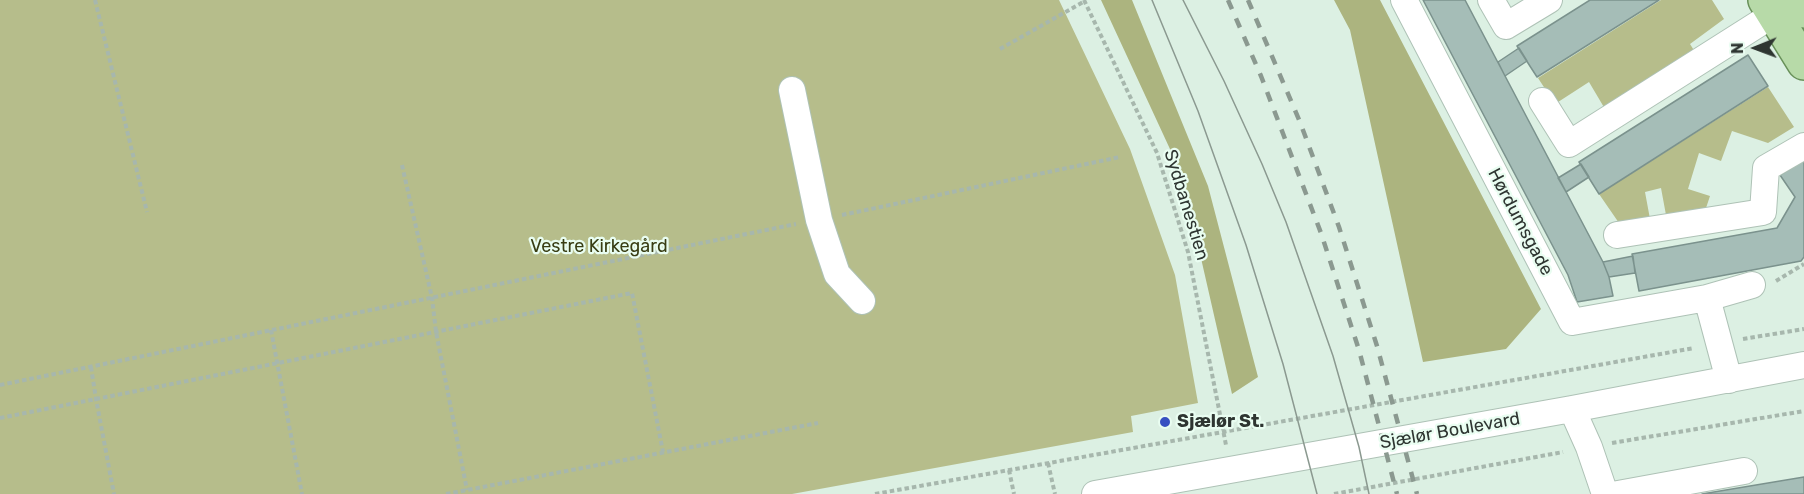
<!DOCTYPE html>
<meta charset="utf-8">
<style>
body{margin:0}
#map{position:relative;width:1804px;height:494px;overflow:hidden;background:#dcf0e3;font-family:Rubik,sans-serif}
canvas{display:block}
.north{position:absolute;left:1726px;top:18px;width:60px;height:60px;-webkit-text-stroke:4px #e9fdf1;paint-order:stroke;rotate:269deg;font-size:16px;font-weight:700;line-height:24px;text-align:center;color:#2e3531}
.north::after{content:'';display:block;margin:auto;width:21px;height:27px;background:#2e3531;clip-path:polygon(50% 0,100% 100%,50% 72%,0 100%)}
</style>
<div id="map">
<canvas width="1804" height="494"></canvas>
<div class="north">N</div>
</div>
<script>
const ctx = document.querySelector('canvas').getContext('2d');
ctx.lineJoin = 'round';
function fillPath(path, color) { ctx.fillStyle = color; ctx.fill(path, 'evenodd'); }
const shape = rows => new Path2D(rows.map(r => 'M' + r).join(''));
function stroke(path, color, width, dash) { ctx.strokeStyle = color; ctx.lineWidth = width; ctx.lineCap = dash ? 'butt' : 'round'; ctx.setLineDash(dash || []); ctx.stroke(path); }
function write(font, color, halo, rows, align = 'center') {
  ctx.font = font + ' Rubik,sans-serif'; ctx.lineWidth = 4.5; ctx.setLineDash([]); ctx.textBaseline = 'middle'; ctx.strokeStyle = halo; ctx.fillStyle = color; for (const [text, x, y, turn = 0] of rows) {
    ctx.save(); ctx.translate(x, y); ctx.rotate((+turn || 0) * Math.PI / 180); ctx.textAlign = isNaN(turn) ? turn : align; if (halo) ctx.strokeText(text, 0, 0); ctx.fillText(text, 0, 0); ctx.restore();
  }
}
const green = shape([
 [0,0,1059,0,1130,149,1175,275,1198,403,1131,416,1133,432,792,494,0,494],
 [1661,0,1712,0,1724,19,1690,44,1695,52,1605,109,1589,82,1555,104,1538,78],
 [1768,87,1794,127,1768,143,1732,131,1721,161,1699,153,1688,189,1710,196,1706,208,1666,215,1661,188,1645,192,1650,219,1619,223,1599,194]
]);
const forest = shape([
 [1101,0,1132,0,1208,186,1258,377,1232,394,1182,175],
 [1334,0,1380,0,1541,309,1506,349,1423,362,1350,30]
]);
const building = shape([
 [1423,0,1465,0,1603,262,1609,277,1613,296,1577,302,1568,275,1423,0],
 [1590,0,1659,0,1537,77,1517,46,1590,0],
 [1519,48,1527,61,1505,76,1498,62,1519,48],
 [1748,55,1768,86,1599,194,1579,162,1748,55],
 [1804,160,1804,257,1801,261,1639,291,1632,254,1777,228,1795,197,1780,175,1804,160],
 [1581,164,1589,177,1566,192,1558,178,1581,164],
 [1633,256,1635,273,1609,277,1603,262,1633,256],
 [1804,477,1804,494,1702,494,1804,477]
]);
const path = shape([
 [95,0,147,212],
 [1084,0,1157,153,1188,252,1226,445],
 [1000,49,1085,1],
 [402,165,432,298,436,332,467,490],
 [842,215,1120,157],
 [1776,281,1804,264],
 [271,330,302,494],
 [1743,339,1804,329],
 [91,367,96,399,114,494],
 [0,385,796,224],
 [0,418,632,293,663,452],
 [1612,443,1804,411],
 [1048,463,1055,494],
 [1009,470,1014,494],
 [446,494,818,423],
 [875,494,1694,348],
 [1334,494,1563,452]
]);
const minor = shape([
 [1404,0,1572,322,1707,298,1729,380],
 [1491,0,1506,26,1549,0],
 [792,90,819,220,837,274,862,301],
 [1542,101,1569,144,1774,14],
 [1617,235,1763,212,1766,168,1804,146],
 [1707,298,1752,285],
 [1572,409,1589,447,1605,494],
 [1095,494,1572,409,1804,365],
 [1618,494,1744,471]
]);
const major = shape([
 [1765,0,1804,63],
 [1797,0,1804,11]
]);
const tram = shape([
 [1152,0,1198,111,1246,245,1283,364,1317,494],
 [1183,0,1224,81,1262,164,1286,222,1333,356,1359,447,1369,494]
]);
const rail = shape([
 [1228,0,1261,76,1321,233,1359,350,1397,494],
 [1248,0,1300,122,1339,227,1377,346,1417,494]
]);
const markers = [
 [1165,422,6,"#3650c1"]
];
const streetNames = [
 ["Sydbanestien",1186,205,73],
 ["Hørdumsgade",1520,222,62],
 ["Sjælør Boulevard",1450,431,-10]
];
const parkNames = [
 ["Vestre Kirkegård",599,247]
];
const poiNames = [
 ["Sjælør St.",1177,422]
];
fillPath(green, '#b6bd8b');
fillPath(forest, '#acb47f');
fillPath(building, '#a5bdb7');
stroke(building, '#7b928d', 1.5);
stroke(minor, '#aec2b6', 28);
stroke(major, '#689059', 36);
stroke(path, '#a7b7ad', 4, [4.5, 3]);
stroke(minor, '#fff', 26);
stroke(major, '#b7daa8', 33);
stroke(tram, '#8b9990', 1.5);
stroke(rail, '#8b9990', 4.5, [10, 10]);
for (const [x, y, r, color] of markers) { const dot = new Path2D(); dot.arc(x, y, r, 0, 2 * Math.PI); ctx.fillStyle = color; ctx.fill(dot); stroke(dot, '#e9fdf1', 2); }
write('18px', '#2e3531', '#e9fdf1', streetNames);
write('18px', '#383d13', '#e9fdf1', parkNames);
write('bold 18px', '#2e3531', '#e9fdf1', poiNames, 'left');
</script>
